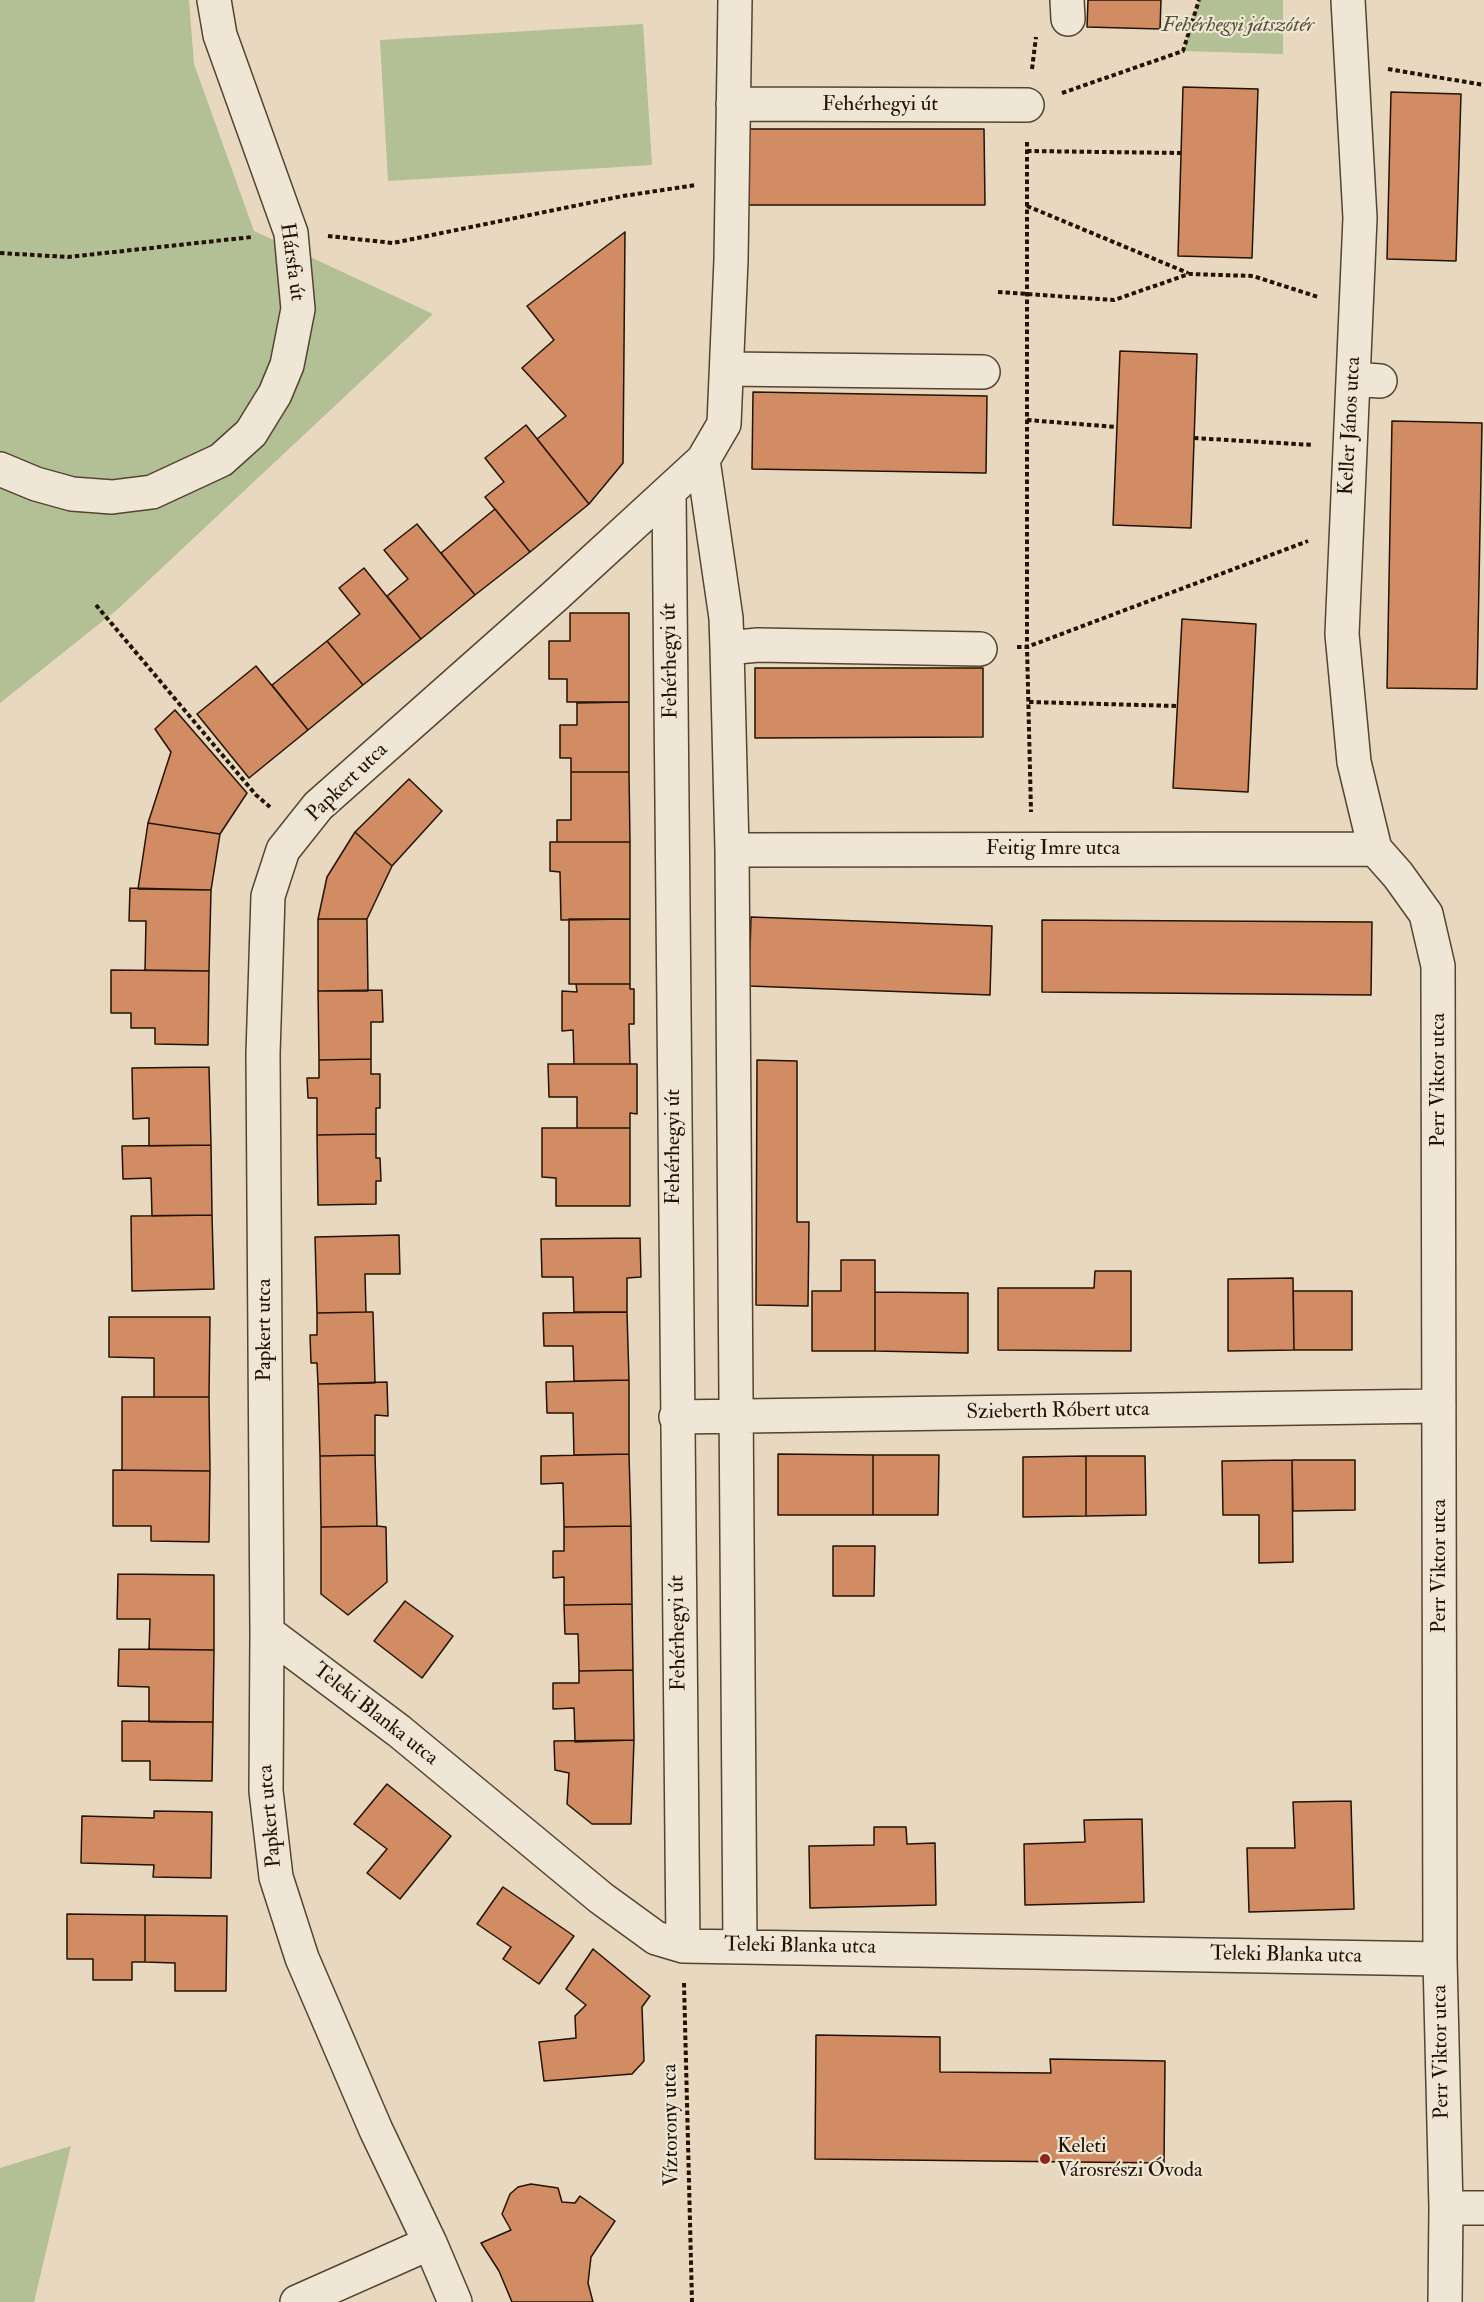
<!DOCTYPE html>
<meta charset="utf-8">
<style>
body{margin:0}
canvas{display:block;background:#e7d8bf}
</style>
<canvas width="1484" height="2302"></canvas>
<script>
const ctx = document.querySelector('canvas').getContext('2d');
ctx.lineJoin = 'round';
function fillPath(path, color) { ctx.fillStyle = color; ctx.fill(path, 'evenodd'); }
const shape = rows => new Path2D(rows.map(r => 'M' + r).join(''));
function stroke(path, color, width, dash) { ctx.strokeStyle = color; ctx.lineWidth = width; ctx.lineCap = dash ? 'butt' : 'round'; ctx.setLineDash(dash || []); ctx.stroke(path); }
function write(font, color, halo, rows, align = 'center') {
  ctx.font = font + ' "IM FELL Double Pica",serif'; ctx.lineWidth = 4.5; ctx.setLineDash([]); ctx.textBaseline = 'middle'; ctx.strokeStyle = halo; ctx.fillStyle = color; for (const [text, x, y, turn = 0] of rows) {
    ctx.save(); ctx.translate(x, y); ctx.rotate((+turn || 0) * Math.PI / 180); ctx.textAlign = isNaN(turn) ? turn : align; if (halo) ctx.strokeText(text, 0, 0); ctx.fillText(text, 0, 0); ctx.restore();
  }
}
const green = shape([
 [0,0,189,0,194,64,254,231,433,314,119,608,0,703],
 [1199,0,1283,0,1283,54,1183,51],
 [643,24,652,165,388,181,380,40],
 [71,2146,34,2302,0,2302,0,2168]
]);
const building = shape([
 [1088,0,1161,0,1160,29,1087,27,1088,0],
 [1183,87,1258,89,1252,258,1178,256,1183,87],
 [1391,92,1461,94,1456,261,1387,259,1391,92],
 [748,129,984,129,985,205,748,205,748,129],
 [625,232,623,463,589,504,537,439,566,416,522,368,554,340,527,306,625,232],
 [1120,351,1197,354,1191,528,1113,525,1120,351],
 [753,392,987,396,986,473,752,469,753,392],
 [1392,421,1482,423,1477,689,1387,688,1392,421],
 [526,425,589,504,530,552,485,497,504,482,485,458,526,425],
 [495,509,530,552,475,595,441,553,495,509],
 [417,524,475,595,421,639,387,596,408,579,384,550,417,524],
 [364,568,421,639,363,685,327,641,360,614,339,588,364,568],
 [570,613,629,613,629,702,567,702,567,679,549,679,549,641,570,641,570,613],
 [1182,619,1256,624,1248,792,1173,788,1182,619],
 [327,641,363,685,308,730,272,685,327,641],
 [256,666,308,730,249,778,197,714,256,666],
 [755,668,983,668,983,737,755,738,755,668],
 [629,702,629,772,571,772,571,758,560,758,560,725,577,725,577,703,629,702],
 [175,710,247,793,220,834,148,823,171,752,155,729,175,710],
 [571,772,629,772,630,842,557,842,557,820,571,820,571,772],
 [409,779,442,811,392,866,355,832,409,779],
 [148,823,220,834,211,890,138,889,148,823],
 [355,832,392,866,367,919,318,919,327,877,355,832],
 [550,842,630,842,630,919,561,920,560,872,550,871,550,842],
 [130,888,211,890,209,971,145,970,146,921,129,921,130,888],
 [751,917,992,926,990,995,749,986,751,917],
 [318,919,367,919,368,991,318,991,318,919],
 [569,919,630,919,630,984,569,984,569,919],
 [1042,920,1372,922,1371,995,1042,992,1042,920],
 [111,970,209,971,208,1045,155,1044,155,1028,131,1028,131,1013,111,1013,111,970],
 [576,984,630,984,630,989,634,989,634,1024,629,1024,630,1064,574,1064,573,1030,562,1031,562,991,577,992,576,984],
 [382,990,383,1022,371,1022,371,1059,319,1060,318,991,382,990],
 [371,1059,371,1074,380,1074,380,1108,376,1108,376,1134,317,1135,317,1098,308,1098,307,1078,319,1078,319,1060,371,1059],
 [757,1060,797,1061,797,1222,809,1222,808,1306,756,1305,757,1060],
 [548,1064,637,1064,637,1114,630,1113,630,1128,577,1128,577,1097,549,1097,548,1064],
 [209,1067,211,1145,149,1146,149,1118,133,1119,132,1068,209,1067],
 [542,1128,630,1128,630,1206,556,1206,556,1178,542,1177,542,1128],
 [376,1134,376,1158,380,1158,381,1181,376,1181,376,1204,318,1205,317,1135,376,1134],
 [211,1145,212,1215,152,1216,151,1178,123,1179,122,1146,211,1145],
 [212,1215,214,1289,132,1291,131,1216,212,1215],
 [399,1235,400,1274,365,1274,366,1312,317,1313,315,1237,399,1235],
 [640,1238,641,1277,627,1278,627,1312,574,1312,573,1277,542,1277,541,1239,640,1238],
 [841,1260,875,1260,875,1351,812,1351,812,1291,841,1291,841,1260],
 [1095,1271,1131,1271,1131,1351,998,1350,998,1288,1094,1288,1095,1271],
 [1293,1278,1294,1350,1228,1351,1228,1279,1293,1278],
 [1293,1291,1352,1291,1352,1350,1294,1350,1293,1291],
 [875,1292,968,1293,968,1353,875,1351,875,1292],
 [366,1312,373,1312,375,1383,318,1384,317,1363,311,1363,310,1335,317,1335,317,1313,366,1312],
 [627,1312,629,1380,574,1381,573,1346,544,1346,543,1313,627,1312],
 [109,1317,210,1317,209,1397,154,1397,154,1358,109,1357,109,1317],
 [629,1380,629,1454,574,1455,573,1413,547,1413,546,1382,629,1380],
 [387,1382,388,1416,375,1415,375,1455,320,1456,318,1384,387,1382],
 [122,1397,209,1397,210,1471,122,1470,122,1397],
 [629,1454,631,1526,564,1527,563,1483,541,1484,541,1456,629,1454],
 [778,1454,873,1455,873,1515,778,1515,778,1454],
 [375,1455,377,1526,321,1527,320,1456,375,1455],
 [873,1455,939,1455,938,1515,873,1515,873,1455],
 [1086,1456,1086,1516,1023,1517,1023,1457,1086,1456],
 [1086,1456,1145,1456,1146,1515,1086,1516,1086,1456],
 [1292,1460,1355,1460,1355,1510,1293,1511,1292,1460],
 [1292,1460,1293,1562,1259,1563,1259,1515,1223,1515,1222,1461,1292,1460],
 [113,1470,210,1471,209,1542,151,1541,151,1526,113,1526,113,1470],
 [377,1526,386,1527,387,1582,348,1615,321,1594,321,1527,377,1526],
 [631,1526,632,1604,564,1605,564,1577,553,1578,553,1551,564,1551,564,1527,631,1526],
 [833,1546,875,1546,874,1596,833,1596,833,1546],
 [118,1574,214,1575,214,1650,149,1649,150,1619,117,1619,118,1574],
 [405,1601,453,1636,422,1678,374,1641,405,1601],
 [632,1604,633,1670,579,1671,578,1634,565,1634,564,1605,632,1604],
 [119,1649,214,1650,213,1722,149,1722,149,1687,118,1686,119,1649],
 [633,1670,634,1740,575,1742,574,1708,553,1709,553,1683,579,1683,579,1671,633,1670],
 [122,1721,213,1722,212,1781,150,1780,150,1761,122,1761,122,1721],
 [634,1740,631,1824,592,1824,567,1804,569,1773,555,1770,554,1741,634,1740],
 [387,1784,451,1836,400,1899,367,1873,387,1849,354,1824,387,1784],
 [1351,1801,1354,1909,1249,1912,1247,1848,1295,1848,1293,1802,1351,1801],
 [154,1811,212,1812,211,1878,153,1877,154,1865,81,1863,82,1816,154,1818,154,1811],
 [1142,1819,1144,1902,1025,1905,1024,1844,1085,1842,1084,1820,1142,1819],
 [874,1827,906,1827,907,1844,935,1843,936,1905,810,1908,809,1846,874,1845,874,1827],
 [503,1887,574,1936,539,1984,503,1959,511,1947,477,1924,503,1887],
 [67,1914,145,1915,145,1962,132,1962,132,1980,93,1980,93,1959,67,1959,67,1914],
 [145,1915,227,1916,226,1991,175,1991,175,1963,145,1962,145,1915],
 [593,1949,650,1996,642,2007,644,2061,632,2074,544,2081,539,2042,576,2038,575,2016,586,2005,566,1989,593,1949],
 [816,2035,940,2037,940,2072,1051,2073,1050,2059,1165,2061,1164,2163,815,2159,816,2035],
 [531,2184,558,2188,562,2202,575,2203,580,2196,615,2221,591,2257,588,2283,593,2302,512,2302,499,2271,481,2243,511,2230,502,2214,510,2194,518,2187,531,2184]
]);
const path = shape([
 [1032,69,1036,37],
 [1388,69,1484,85],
 [1062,93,1183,51,1199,0],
 [1027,142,1027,647,1031,812],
 [1027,151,1181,153],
 [1027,206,1188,273],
 [328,236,393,243,623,196,696,185],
 [0,253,68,257,252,237],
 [998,292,1114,300,1189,274,1253,276,1318,297],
 [1027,420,1117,427],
 [1194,438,1313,445],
 [96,605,256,795,270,807],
 [1017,647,1027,647,1308,541],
 [1029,702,1177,706],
 [684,1983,692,2302]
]);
const minor = shape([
 [1067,0,1068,19],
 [1348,0,1360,218,1342,634,1354,762,1375,849,1398,875,1426,914,1438,966,1440,1959,1446,2208,1445,2302],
 [733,104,1027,105],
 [727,369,983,372],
 [1353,379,1380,381],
 [703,460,726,618,727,648,732,850,740,1947],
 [0,469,36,484,72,494,112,497,152,492,221,460,251,433,275,394,287,365,298,309,291,233,220,35,214,0],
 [669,492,683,1946],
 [727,648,758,645,980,649],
 [732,850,1375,849],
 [676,1417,1439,1406],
 [267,1632,399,1731,601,1898,656,1938,683,1946,1440,1959],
 [1446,2208,1484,2208],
 [297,2302,430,2243],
 [455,2302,430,2243,376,2130,302,1958,276,1877,266,1791,267,1632,263,1054,268,896,283,850,318,806,555,596,703,460,724,424,731,260,735,0]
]);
const markers = [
 [1045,2159,6,"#8f2418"]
];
const parkNames = [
 ["Fehérhegyi játszótér",1238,26]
];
const streetNames = [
 ["Fehérhegyi út",880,105],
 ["Hársfa út",291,262,82],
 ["Keller János utca",1351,426,-87],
 ["Fehérhegyi út",671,661,-91],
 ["Papkert utca",348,783,-44],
 ["Feitig Imre utca",1053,849],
 ["Perr Viktor utca",1439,1080,-90],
 ["Fehérhegyi út",674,1147,-90],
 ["Papkert utca",265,1330,-90],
 ["Szieberth Róbert utca",1058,1412,-1],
 ["Perr Viktor utca",1440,1566,-90],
 ["Fehérhegyi út",679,1633,-91],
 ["Teleki Blanka utca",375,1715,38],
 ["Papkert utca",271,1816,-95],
 ["Teleki Blanka utca",800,1947,1],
 ["Teleki Blanka utca",1286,1956,1],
 ["Perr Viktor utca",1442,2052,-91],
 ["Víztorony utca",672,2125,-91]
];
const poiNames = [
 ["Keleti",1057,2147],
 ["Városrészi Óvoda",1057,2171]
];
fillPath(green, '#b3bf94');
fillPath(building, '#d18c63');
stroke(building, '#231302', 1.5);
stroke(minor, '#544431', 36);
stroke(path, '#231302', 4, [4.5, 3]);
stroke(minor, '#efe6d5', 33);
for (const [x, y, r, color] of markers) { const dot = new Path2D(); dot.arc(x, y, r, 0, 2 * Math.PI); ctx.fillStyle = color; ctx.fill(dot); stroke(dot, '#efe6d5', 2); }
write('italic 21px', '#554f35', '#efe6d5', parkNames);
write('21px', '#231302', '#efe6d5', streetNames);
write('21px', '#231302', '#efe6d5', poiNames, 'left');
</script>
